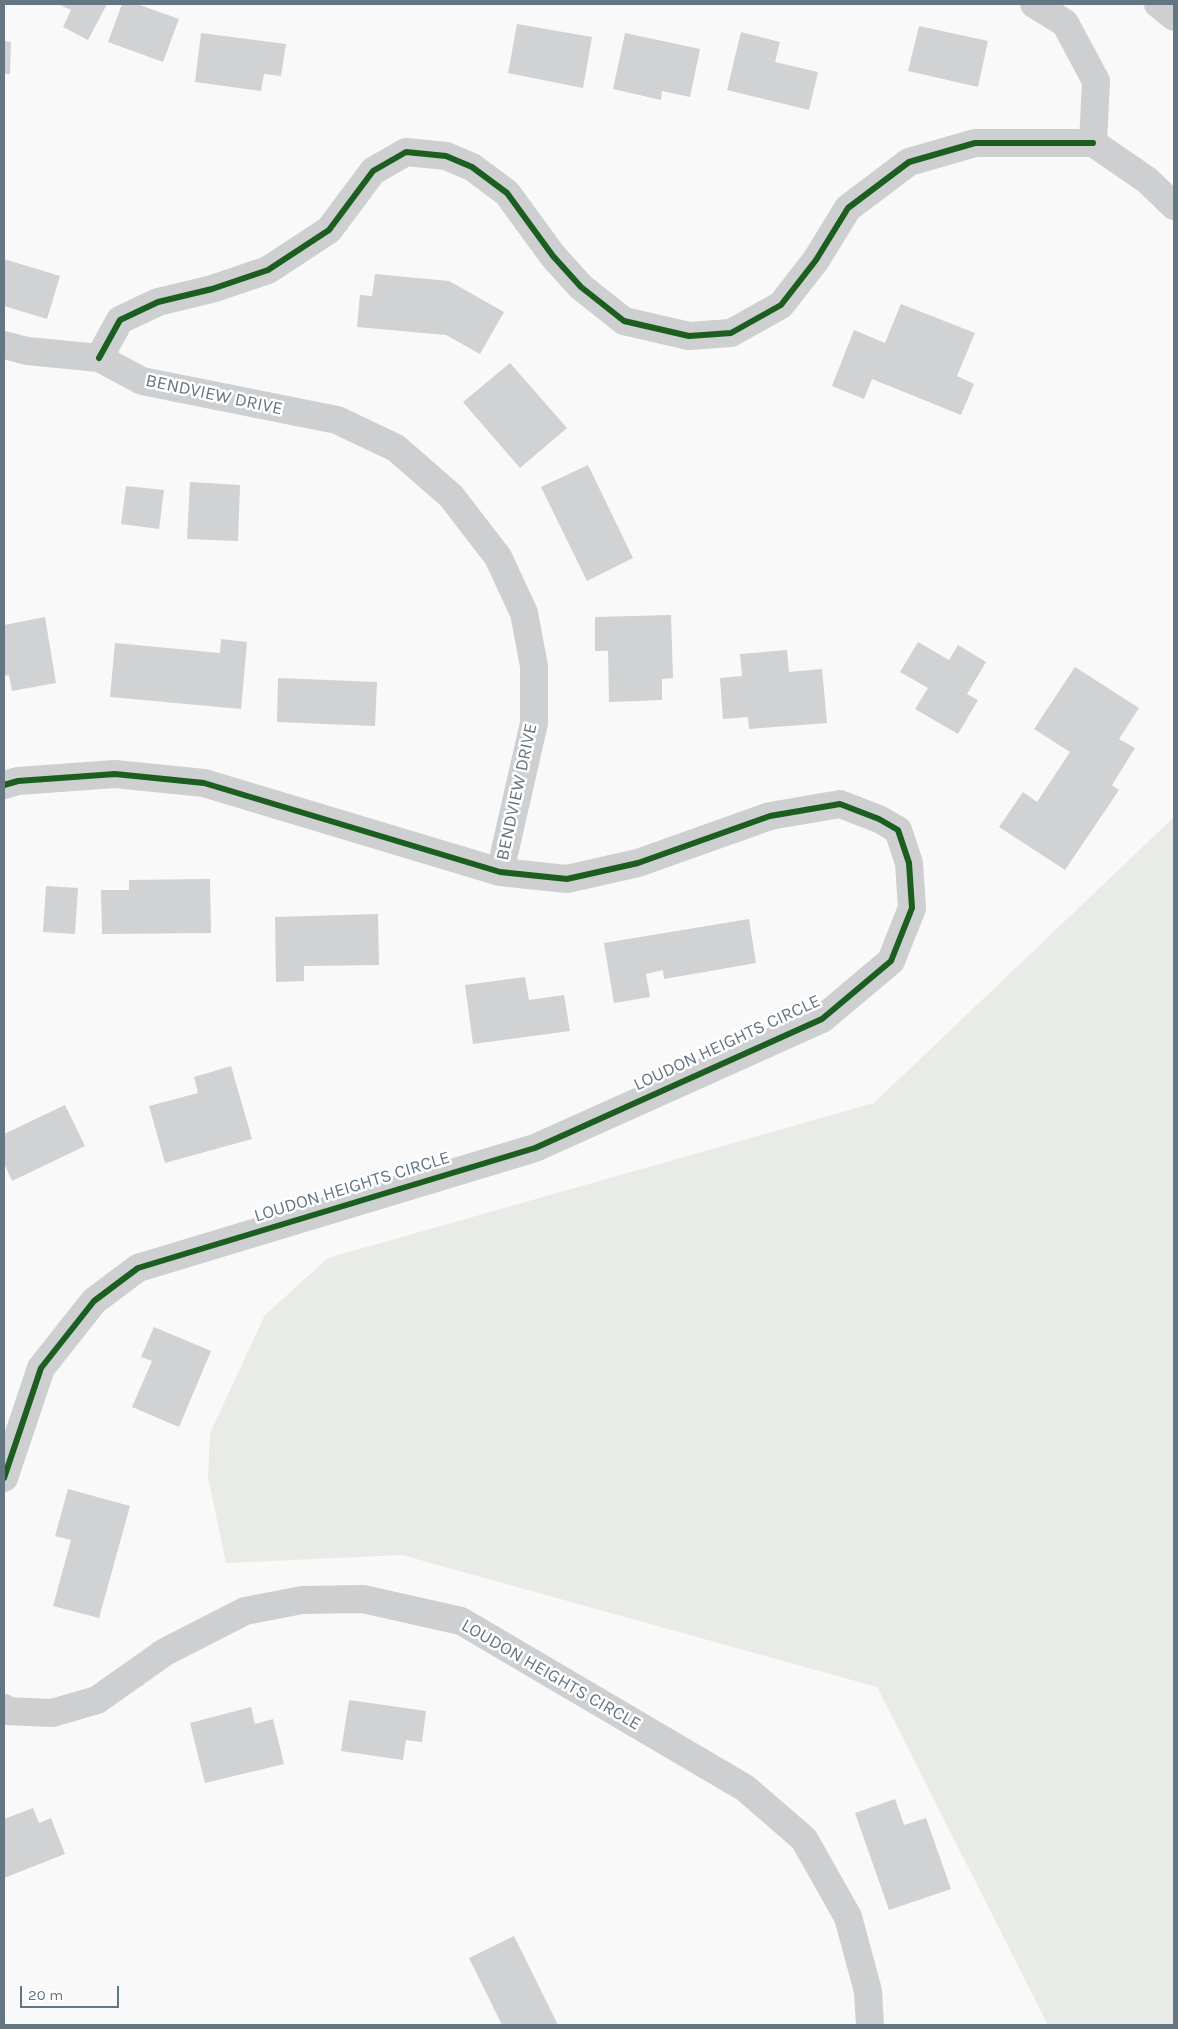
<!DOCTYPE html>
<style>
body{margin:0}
#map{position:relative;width:1178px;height:2029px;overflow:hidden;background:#f9f9f9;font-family:Karla,sans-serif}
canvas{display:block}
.frame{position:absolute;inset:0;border:5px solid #657683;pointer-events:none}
.scale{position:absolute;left:20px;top:1986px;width:99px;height:22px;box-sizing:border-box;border:2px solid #657683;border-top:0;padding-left:6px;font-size:15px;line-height:18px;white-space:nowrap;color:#657683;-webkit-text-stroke:4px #fff;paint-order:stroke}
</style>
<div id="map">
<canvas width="1178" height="2029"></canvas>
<div class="frame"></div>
<div class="scale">20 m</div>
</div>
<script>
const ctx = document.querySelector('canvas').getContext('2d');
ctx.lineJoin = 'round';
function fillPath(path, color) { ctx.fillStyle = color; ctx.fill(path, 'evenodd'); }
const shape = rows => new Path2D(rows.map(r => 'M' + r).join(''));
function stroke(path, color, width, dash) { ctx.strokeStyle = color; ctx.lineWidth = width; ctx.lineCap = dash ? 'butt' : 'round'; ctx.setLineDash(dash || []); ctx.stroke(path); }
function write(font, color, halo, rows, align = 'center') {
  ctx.font = font + ' Karla,sans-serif'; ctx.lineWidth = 5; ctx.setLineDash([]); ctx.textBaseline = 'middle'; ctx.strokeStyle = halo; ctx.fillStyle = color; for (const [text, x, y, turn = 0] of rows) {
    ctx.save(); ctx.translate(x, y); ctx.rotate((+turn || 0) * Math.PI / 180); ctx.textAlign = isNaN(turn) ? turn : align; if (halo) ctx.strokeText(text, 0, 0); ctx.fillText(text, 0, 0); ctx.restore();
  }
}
const green = shape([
 [1174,817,1174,2025,1048,2025,877,1687,402,1555,226,1563,208,1477,210,1433,265,1315,328,1258,874,1103]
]);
const building = shape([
 [58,4,107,4,88,40,63,27,71,10],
 [122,4,137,4,179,19,163,62,108,42],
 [517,24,592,37,583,88,508,73],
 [919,26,988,41,978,87,908,71],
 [741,32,780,42,775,62,818,72,809,110,727,90],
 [201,33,286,44,281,76,264,74,261,91,195,82],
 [625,33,700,49,690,97,662,91,661,100,613,89],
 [4,41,11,42,10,74,4,74],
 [4,259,60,276,47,319,4,306],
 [375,274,449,281,504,312,480,354,446,335,357,327,360,295,372,296],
 [901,304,975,333,957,376,974,384,961,415,872,379,864,399,832,386,854,330,885,343],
 [510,363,567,428,520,468,463,402],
 [588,465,633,558,587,581,541,487],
 [190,482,240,485,238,541,187,539],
 [126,486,164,490,159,529,121,524],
 [671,615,673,678,662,679,662,700,609,702,608,651,595,651,595,617],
 [45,617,56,683,12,691,9,675,4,676,4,625],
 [221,639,247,642,241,709,110,697,115,643,220,653],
 [918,642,949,660,958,645,986,662,967,694,978,700,958,734,915,709,928,688,900,672],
 [787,650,789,672,822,669,827,723,749,729,748,717,723,719,720,678,742,676,740,654],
 [1075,667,1139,708,1119,739,1135,748,1112,785,1119,790,1065,870,999,827,1023,792,1037,802,1070,752,1034,729],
 [278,678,377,682,375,726,277,722],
 [210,879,211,933,102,934,101,890,129,890,129,880],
 [46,886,78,888,75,934,43,932],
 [378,914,379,965,304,966,304,981,276,982,275,917],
 [749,919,756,963,664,979,663,970,646,974,650,997,614,1003,604,943],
 [525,977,529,1000,564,995,570,1031,473,1044,465,985],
 [231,1066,252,1139,165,1163,149,1106,198,1093,194,1077],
 [65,1105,85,1146,12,1181,4,1163,4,1134],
 [154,1327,211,1351,179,1427,132,1407,152,1361,141,1357],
 [68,1489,130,1506,99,1618,53,1606,71,1540,55,1536],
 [349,1700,426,1711,422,1742,406,1740,403,1760,341,1751],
 [251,1707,255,1724,273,1719,284,1764,205,1783,190,1723],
 [895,1799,904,1825,926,1818,951,1889,889,1910,855,1813],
 [33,1808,39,1823,51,1818,65,1854,4,1878,4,1819],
 [514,1936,558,2025,502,2025,469,1958]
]);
const minor = shape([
 [1034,4,1065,23,1096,81,1093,143],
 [1158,4,1174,17],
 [1093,143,1147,180,1174,206],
 [4,345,27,351,99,358,142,381,337,420,396,448,451,496,498,557,524,613,534,666,534,723,500,872],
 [99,358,120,320,158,302,212,289,268,270,329,230,373,171,406,152,446,156,472,167,507,193,553,256,581,287,624,321,689,336,731,333,781,305,816,260,848,208,909,162,975,143,1093,143],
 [4,785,18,781,115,774,204,783,500,872,567,879,638,863,770,816,840,804,879,819,898,830,909,863,912,908,891,961,822,1019,535,1148,138,1268,94,1301,41,1368,4,1478],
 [4,1708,7,1711,52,1713,97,1700,165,1652,245,1611,302,1600,363,1599,461,1621,745,1788,804,1839,848,1917,868,1991,870,2025]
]);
const cycleway = shape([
 [99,358,120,320,158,302,212,289,268,270,329,230,373,171,406,152,446,156,472,167,507,193,553,256,581,287,624,321,689,336,731,333,781,305,816,260,848,208,909,162,975,143,1093,143],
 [4,785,18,781,115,774,204,783,500,872,567,879,638,863,770,816,840,804,879,819,898,830,909,863,912,908,891,961,822,1019,535,1148,138,1268,94,1301,41,1368,4,1478]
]);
const streetNames = [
 ["BENDVIEW DRIVE",214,395,12],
 ["BENDVIEW DRIVE",517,792,-78],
 ["LOUDON HEIGHTS CIRCLE",727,1043,-25],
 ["LOUDON HEIGHTS CIRCLE",352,1187,-17],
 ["LOUDON HEIGHTS CIRCLE",551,1675,30]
];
fillPath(green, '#e8ebe6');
fillPath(building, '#d0d2d3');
stroke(minor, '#cecfd0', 28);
stroke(cycleway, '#1b5e20', 6);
write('18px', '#657683', '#fff', streetNames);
</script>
